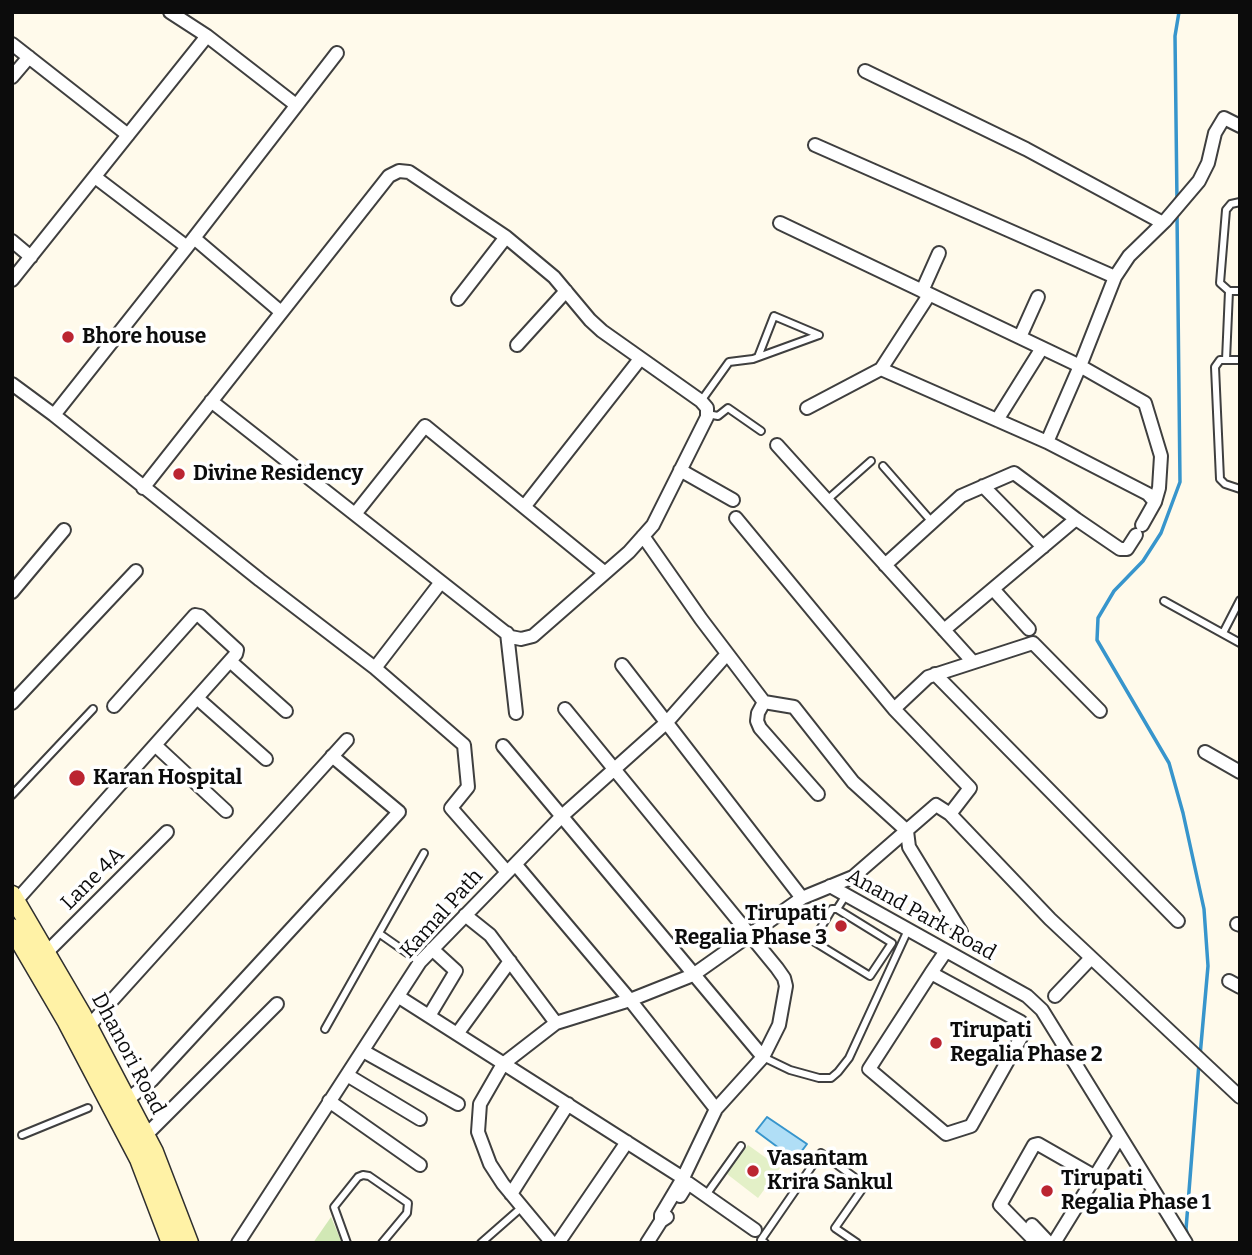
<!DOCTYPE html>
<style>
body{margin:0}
#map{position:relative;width:1252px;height:1255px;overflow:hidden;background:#fffaeb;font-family:Bitter,serif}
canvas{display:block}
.frame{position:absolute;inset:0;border:14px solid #0c0c0c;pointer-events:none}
</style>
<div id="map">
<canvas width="1252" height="1255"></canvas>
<div class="frame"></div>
</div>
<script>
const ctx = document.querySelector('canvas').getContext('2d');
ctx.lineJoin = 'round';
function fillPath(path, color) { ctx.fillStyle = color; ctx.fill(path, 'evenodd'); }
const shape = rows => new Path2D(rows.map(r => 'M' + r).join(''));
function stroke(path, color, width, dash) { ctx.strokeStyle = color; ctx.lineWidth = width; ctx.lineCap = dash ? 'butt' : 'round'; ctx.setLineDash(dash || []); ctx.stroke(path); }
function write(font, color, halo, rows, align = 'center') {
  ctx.font = font + ' Bitter,serif'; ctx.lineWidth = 7; ctx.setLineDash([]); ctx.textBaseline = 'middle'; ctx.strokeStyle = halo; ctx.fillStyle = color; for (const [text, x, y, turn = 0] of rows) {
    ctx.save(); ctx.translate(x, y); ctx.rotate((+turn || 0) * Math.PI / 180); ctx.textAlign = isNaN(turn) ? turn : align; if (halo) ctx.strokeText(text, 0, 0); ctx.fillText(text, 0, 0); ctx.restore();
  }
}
const green = shape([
 [331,1217,342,1243,313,1243]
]);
const pitch = shape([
 [748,1145,780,1168,758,1198,727,1174]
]);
const water = shape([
 [767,1117,807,1144,795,1160,756,1131,767,1117]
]);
const stream = shape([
 [1177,202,1175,36,1179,12],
 [1177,213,1180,482,1161,533,1143,561,1114,591,1098,618,1097,640,1169,763,1183,813,1204,909,1208,966,1200,1056],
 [1188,1237,1186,1229,1188,1204,1199,1063]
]);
const lane = shape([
 [1240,202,1231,204,1226,210,1220,283,1229,291,1240,291],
 [1229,291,1226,360,1220,360,1215,367,1220,479,1225,484,1240,489],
 [758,357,774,316,819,335],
 [1226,360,1240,360],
 [701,401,729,362,753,359,819,335],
 [707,414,718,416,728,408,761,431],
 [883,466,932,522],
 [827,500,871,461],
 [1164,601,1240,643],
 [1223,633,1240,600],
 [12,795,93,709],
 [837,909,892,943,870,976,813,941,832,909,837,909,846,895],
 [380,934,420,962],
 [325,1029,424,853],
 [763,1057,790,1070,819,1078,831,1078,838,1072,849,1058,908,930],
 [22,1135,88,1108],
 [706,1195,741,1146],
 [347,1243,334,1207,358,1177,363,1175,369,1176,408,1203,407,1213,382,1243],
 [481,1243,522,1207],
 [765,1243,761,1240,821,1153,865,1185,835,1228,857,1243]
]);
const street = shape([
 [170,12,207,36,296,105],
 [12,44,128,135],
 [865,71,1026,149,1163,223],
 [12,77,29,57],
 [815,145,1115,277],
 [95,177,187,247],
 [780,223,1080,366,1145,403,1161,456,1159,488,1155,502],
 [194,238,281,312],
 [12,241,31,257],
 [12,280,207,36],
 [922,291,939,253],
 [458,299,506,237],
 [1020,337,1038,297],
 [517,345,566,291],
 [881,369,1047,442,1148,494,1155,502,1142,525],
 [12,384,54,415,260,580,375,668,464,745,468,787,451,808,507,872],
 [807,408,881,369,929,295],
 [54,415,187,247,337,53],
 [997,420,1042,348],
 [1047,442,1080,366,1115,277,1129,256,1165,221,1199,181,1208,163,1215,133,1224,118,1240,126],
 [777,445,973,662],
 [680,470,733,500],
 [983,486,1043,547],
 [143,488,389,176,399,171,409,172,506,237,554,277,590,320,602,331,701,401,707,408,707,417,653,525,629,552,533,636,521,639,511,637,211,401],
 [524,507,640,359],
 [355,514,425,426,605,573],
 [736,518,894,709,970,788,950,814],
 [1076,519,1120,549,1127,549,1136,535],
 [643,536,701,619,764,702,794,707,853,782,907,831,909,847,961,932],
 [885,565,961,496,1014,473,1076,519,944,630],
 [993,589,1029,629],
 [12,592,64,530],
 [507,633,516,713],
 [230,661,286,711],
 [622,665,802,898],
 [375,668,441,582],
 [935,674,1178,921],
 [197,698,266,759],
 [764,702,758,713,757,721,760,728,818,794],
 [12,703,136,571],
 [565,709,777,968,784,978,786,986,779,1025,763,1057,716,1109,683,1178,661,1215,661,1221],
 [894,709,928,677,1033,643,1100,711],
 [155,745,226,811],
 [503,746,763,1057],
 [1205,752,1240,772],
 [516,865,630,1000,716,1109],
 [830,886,1027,996,1042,1010,1186,1243],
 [16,901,236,654,237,650,200,616,195,615,114,706],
 [465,915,490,935,556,1023],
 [1237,924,1240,925],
 [46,953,167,832],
 [931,973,1021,1022,1024,1032,971,1126,946,1134,869,1069,931,973],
 [931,973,946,951],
 [1229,981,1240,987],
 [1055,996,1091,958],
 [399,997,683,1178],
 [429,1016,456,971,432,949],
 [88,1027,347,740],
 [457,1034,510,961],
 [363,1051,458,1104],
 [347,1075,420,1119],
 [127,1100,152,1080,399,812,332,756],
 [329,1101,420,1165],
 [145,1136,277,1004],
 [511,1194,568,1104],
 [680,1196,688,1183,755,1230],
 [1032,1225,1049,1243],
 [238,1243,420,962,562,816,667,722,727,654],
 [552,1243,503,1184,490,1164,478,1132,480,1104,503,1064,556,1023,630,1000,693,975,802,898,853,877,936,805,950,814,1050,919,1240,1097],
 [558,1243,627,1142],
 [647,1243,661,1221,667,1217],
 [1037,1243,1000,1205,1034,1145,1038,1144,1094,1176],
 [1054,1243,1120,1136]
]);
const secondary = shape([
 [12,895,81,1013,154,1152,189,1243],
 [12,928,67,1022,139,1159,171,1243]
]);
const markers = [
 [68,337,7,"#bb2531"],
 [179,474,7,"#bb2531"],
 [77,778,9,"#bb2531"],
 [841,926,7,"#bb2531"],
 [936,1043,7,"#bb2531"],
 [753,1171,7,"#bb2531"],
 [1047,1191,7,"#bb2531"]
];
const poiNames = [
 ["Bhore house",82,337],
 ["Divine Residency",193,474],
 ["Karan Hospital",93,778],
 ["Tirupati",827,914,"right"],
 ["Regalia Phase 3",827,938,"right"],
 ["Tirupati",950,1031],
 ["Regalia Phase 2",950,1055],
 ["Vasantam",767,1159],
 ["Krira Sankul",767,1183],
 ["Tirupati",1061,1179],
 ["Regalia Phase 1",1061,1203]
];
const streetNames = [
 ["Lane 4A",93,879,-45],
 ["Kamal Path",442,914,-48],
 ["Anand Park Road",921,915,29],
 ["Dhanori Road",128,1054,62]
];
fillPath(green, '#d1e8b5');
fillPath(pitch, '#e3f0c7');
fillPath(water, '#b0def6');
stroke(water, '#3795cc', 2);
stroke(stream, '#3795cc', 3.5);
stroke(lane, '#3f3f3f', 10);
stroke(street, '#3f3f3f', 16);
stroke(secondary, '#2e2e2e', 21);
stroke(lane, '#fff', 6);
stroke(street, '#fff', 12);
stroke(secondary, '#fff2a6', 18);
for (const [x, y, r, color] of markers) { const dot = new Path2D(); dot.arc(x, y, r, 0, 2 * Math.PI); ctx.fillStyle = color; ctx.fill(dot); stroke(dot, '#fff', 2.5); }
write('bold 21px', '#0c0c0c', '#fff', poiNames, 'left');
write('21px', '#0c0c0c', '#fff', streetNames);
</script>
